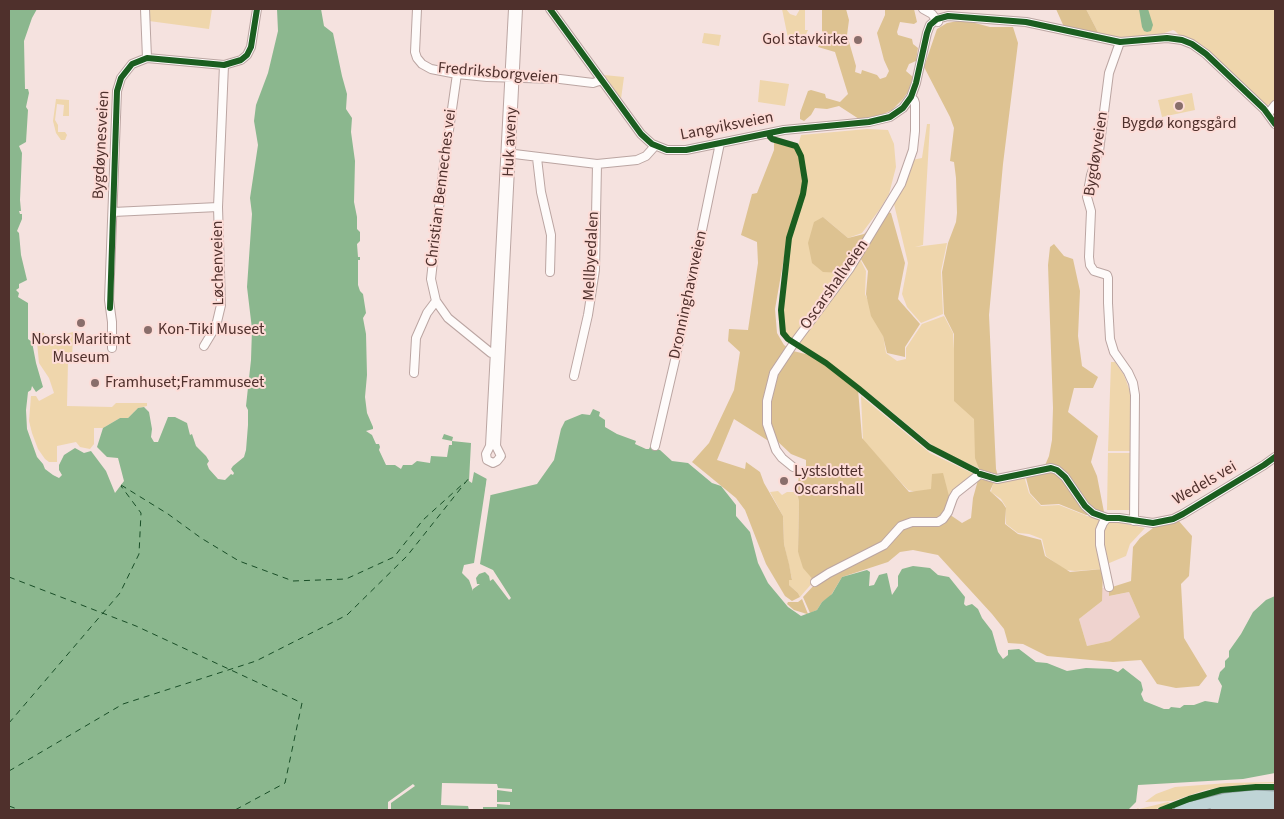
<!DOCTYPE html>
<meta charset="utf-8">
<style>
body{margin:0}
#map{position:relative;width:1284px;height:819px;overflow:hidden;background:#f5e2df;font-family:"Source Sans 3",sans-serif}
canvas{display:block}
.frame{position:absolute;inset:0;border:10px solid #4f302c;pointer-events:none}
</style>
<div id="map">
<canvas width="1284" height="819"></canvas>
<div class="frame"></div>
</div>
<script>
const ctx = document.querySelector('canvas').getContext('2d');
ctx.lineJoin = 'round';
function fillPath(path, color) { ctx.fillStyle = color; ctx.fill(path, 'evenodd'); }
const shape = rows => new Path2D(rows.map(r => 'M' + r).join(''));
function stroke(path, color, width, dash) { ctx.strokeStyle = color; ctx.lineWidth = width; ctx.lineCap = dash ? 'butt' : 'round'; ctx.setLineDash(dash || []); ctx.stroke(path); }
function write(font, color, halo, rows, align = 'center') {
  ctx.font = font + ' "Source Sans 3",sans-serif'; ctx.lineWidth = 4; ctx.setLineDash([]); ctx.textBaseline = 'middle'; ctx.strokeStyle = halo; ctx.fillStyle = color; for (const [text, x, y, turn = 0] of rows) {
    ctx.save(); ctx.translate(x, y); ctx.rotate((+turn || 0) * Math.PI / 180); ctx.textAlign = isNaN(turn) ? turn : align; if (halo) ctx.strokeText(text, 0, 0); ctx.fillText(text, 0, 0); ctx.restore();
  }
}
const built = shape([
 [1102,588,1109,588,1110,596,1129,592,1140,617,1110,641,1087,646,1079,619,1102,601]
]);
const green = shape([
 [148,9,212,9,209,29,149,21],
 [782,9,786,9,790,14,796,16,800,9,805,9,805,30,808,30,802,43,789,43],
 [1086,9,1275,9,1274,102,1265,106,1205,49,1197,42,1179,35,1175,31,1173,30,1156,36,1121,39,1099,34],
 [704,33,721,35,719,46,702,43],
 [604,75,624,77,621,99],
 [760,80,789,84,785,106,758,102],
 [1192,93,1195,110,1162,117,1158,100],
 [56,99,69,100,69,116,63,116,64,105,57,104,55,120,58,125,58,132,65,132,67,135,65,140,61,140,56,133,53,121],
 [927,124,930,124,923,245,915,247,947,243,941,271,943,314,921,323,907,307,902,294,908,263,894,204,912,160,922,158],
 [867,129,888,130,894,144,896,167,889,194,880,209,862,233,848,238,823,217,844,273,791,344,780,331,778,312,788,253,795,219,806,189,804,165,798,146,801,135],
 [859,257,866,271,865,294,883,335,886,353,897,361,906,359,906,348,922,324,944,316,953,333,957,398,975,419,978,468,937,449,865,390,825,361,795,345],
 [33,332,44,333,44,336,59,336,73,332,72,362,68,362,67,406,112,407,116,403,147,403,147,406,138,408,128,418,120,418,103,428,94,428,94,444,90,449,80,447,76,442,57,446,57,462,49,462,45,459,38,449,32,433,29,421,31,396,36,396,39,401,54,393,49,378,39,363,37,342,33,340],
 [1111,362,1115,362,1124,375,1131,394,1130,451,1108,451],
 [861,396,930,453,976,475,947,499,908,490,863,441],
 [1108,453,1131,453,1131,510,1107,510],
 [1024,476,1029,493,1041,506,1059,505,1087,516,1102,518,1103,569,1075,571,1065,570,1046,556,1042,539,1029,534,1018,533,1006,524,1006,507,1001,499,991,492,994,480],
 [778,491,782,495,787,492,797,492,799,502,798,552,814,581,800,597,798,593,789,585,789,580,792,579,784,544,783,516,770,492],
 [1109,520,1145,528,1130,544,1126,556,1107,564,1102,543,1103,528],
 [1275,782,1275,783,1253,784,1222,787,1205,790,1173,801,1145,802,1156,794,1175,787,1228,783],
 [1275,788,1275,790,1252,791,1215,796,1165,810,1181,803,1212,794,1239,789],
 [1168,802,1170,803,1154,810,1135,810,1138,808,1139,809]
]);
const forest = shape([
 [822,9,846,9,849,20,847,35,856,66,855,72,861,74,862,70,877,75,880,79,886,77,889,71,884,60,877,33,885,15,885,9,914,9,917,22,914,24,900,22,897,32,898,35,912,39,913,44,918,48,916,61,909,64,906,71,913,77,908,92,903,99,892,110,881,115,859,119,839,106,827,109,815,108,811,115,804,121,800,119,800,113,808,91,811,90,825,94,826,98,840,102,848,94,835,52,818,47,827,35,822,31],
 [1056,9,1086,9,1099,34,1064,27],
 [964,20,990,27,1013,27,1018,43,1003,164,989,315,996,469,998,476,980,472,975,458,974,419,954,401,954,334,944,314,942,272,948,243,956,222,957,213,956,178,954,162,950,161,954,128,950,117,924,67,937,29,947,23],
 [774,142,790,144,796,148,802,164,804,180,803,193,793,219,785,252,775,309,777,333,784,345,793,351,814,356,858,389,862,438,909,492,931,489,932,474,943,473,949,496,946,512,962,523,971,518,973,498,978,480,995,480,990,491,1002,502,1006,508,1005,524,1018,534,1041,540,1045,556,1070,572,1103,569,1102,601,1079,619,1087,646,1110,641,1140,617,1129,592,1109,596,1109,588,1131,581,1133,547,1140,538,1153,528,1178,520,1192,536,1189,576,1181,584,1184,638,1207,676,1199,686,1176,688,1157,684,1141,660,1113,662,1047,656,1023,644,1008,643,1004,629,992,614,938,555,913,550,900,552,888,562,842,577,830,597,822,602,817,610,810,613,803,597,816,583,803,568,798,552,799,502,797,492,799,475,806,467,806,460,791,454,775,439,767,440,734,419,717,460,745,469,746,462,760,472,764,483,783,516,784,544,789,564,792,580,789,580,789,585,798,593,800,597,792,601,785,596,766,564,745,510,736,498,692,462,709,443,734,390,740,352,728,341,729,329,748,330,758,263,757,242,741,235,752,194,757,193,774,150],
 [888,212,891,213,905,263,898,299,920,324,905,347,905,357,887,353,883,336,871,316,866,294,868,271,859,256,844,273,823,272,812,263,808,243,814,222,823,217,848,238,864,234],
 [1054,244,1064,256,1073,259,1080,291,1078,336,1082,366,1098,377,1093,388,1074,388,1068,412,1098,436,1091,462,1097,476,1104,512,1101,515,1086,515,1059,504,1041,505,1030,493,1025,474,1043,470,1049,456,1052,440,1053,408,1048,265,1050,247],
 [802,599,808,614,807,614,794,610,787,604,788,602,798,602]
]);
const water = shape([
 [9,9,37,9,32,18,24,41,25,89,28,89,29,93,26,107,28,110,26,142,19,146,22,153,20,200,21,211,19,211,20,214,22,214,22,219,17,231,19,233,21,255,27,280,19,284,19,288,16,290,19,293,18,297,28,303,28,339,32,342,36,363,43,387,36,392,32,386,31,390,28,392,26,410,27,429,37,457,43,464,45,469,53,475,59,478,62,475,59,470,59,465,64,455,75,448,84,453,91,451,106,471,115,493,124,481,118,458,107,457,97,447,103,428,120,418,128,418,138,408,144,407,149,412,152,429,151,437,154,442,158,442,168,417,175,417,187,423,190,435,192,434,196,446,206,456,209,461,207,464,209,469,218,479,225,480,231,474,233,475,234,473,231,469,233,466,244,457,246,450,248,425,248,410,246,406,251,360,252,329,247,287,252,214,250,198,258,145,254,121,256,105,268,73,278,31,277,9,321,9,324,26,333,33,342,76,347,94,346,109,352,118,351,132,355,161,354,202,357,217,357,229,360,232,360,241,357,244,358,257,360,257,360,260,358,260,358,285,360,291,363,294,366,313,363,318,366,334,367,375,365,397,367,413,373,427,373,429,366,431,372,435,376,444,379,444,380,447,379,450,386,465,395,465,401,469,403,465,412,465,417,461,430,463,431,456,447,457,449,445,452,445,452,441,442,439,444,434,453,437,452,441,471,443,469,481,472,483,474,472,487,479,485,494,491,495,537,484,554,460,561,429,565,421,582,414,590,415,593,409,600,412,599,416,605,420,605,427,617,434,636,441,635,444,646,449,649,449,650,447,660,450,672,461,688,463,712,483,721,486,736,505,736,516,750,532,758,563,768,583,788,607,801,616,817,610,822,602,832,594,842,577,867,570,870,572,869,586,874,585,879,575,887,573,892,595,898,586,898,576,902,569,913,566,930,568,938,575,949,577,965,597,964,604,966,606,972,604,978,609,982,618,992,631,998,652,1003,659,1008,655,1008,650,1019,649,1036,662,1047,663,1067,671,1086,668,1111,669,1118,672,1123,668,1141,682,1143,690,1141,694,1144,701,1164,709,1169,709,1171,707,1180,708,1184,705,1194,705,1205,701,1218,703,1222,686,1218,679,1220,672,1225,667,1225,661,1229,657,1229,651,1241,634,1253,612,1266,600,1275,596,1275,773,1243,779,1138,785,1136,802,1128,810,9,810],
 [1139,9,1148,9,1153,25,1151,31,1147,32,1144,31,1142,27]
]);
const pier = shape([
 [487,477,489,479,487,492,491,492,480,564,493,570,511,598,509,600,493,579,490,581,489,576,485,572,479,574,476,578,477,584,480,584,473,589,473,591,469,580,462,573,464,565,474,563],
 [442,783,497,784,498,788,512,789,512,792,497,790,497,802,510,802,510,805,497,804,497,807,483,807,483,810,469,810,468,806,441,805],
 [413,784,415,786,391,803,391,810,388,810,388,802]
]);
const ferry = shape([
 [121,485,168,514,201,538,239,561,293,581,346,579,394,557,423,520,465,482],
 [9,577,136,626,302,703,285,783,235,810],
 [9,723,120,593,139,554,141,513,121,486],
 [9,771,123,704,256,661,347,615,407,556,469,478],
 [9,806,20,810]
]);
const minor = shape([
 [145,9,147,58],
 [417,9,415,52,417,58,422,64,431,69,457,74,487,77,560,79,593,83,602,80],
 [513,9,490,446,486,454,487,460,493,463,497,461,501,456,496,446,518,9],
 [550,9,641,134,652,144,667,150,686,150,784,130,869,122,890,117,903,108,911,97,916,83,927,33,930,25,937,19,948,16,1026,22,1120,42,1167,38,1182,40,1192,44,1206,54,1264,109,1275,124],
 [923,9,932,14,938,22],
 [1120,42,1109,73,1099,151,1091,175,1087,197,1091,211,1089,257,1090,265,1094,271,1107,275,1108,278,1108,303,1110,339,1114,352,1128,372,1133,383,1135,395,1134,521],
 [457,74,443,172,431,279,436,301,448,318,491,353,498,355],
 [1268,114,1275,105],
 [506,153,597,164,637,160,646,156,655,146],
 [537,158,541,192,551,235,550,272],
 [113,212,218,207],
 [204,346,216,326,221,305,218,207,224,65],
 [112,348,112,322,109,300,117,91,121,78,132,64,147,58,224,65,241,60,247,55,251,47,257,9],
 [414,373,416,338,427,313,436,301],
 [574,376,588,315,595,270,597,164],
 [655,446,676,356,720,143],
 [793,467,782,458,776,450,767,424,767,401,774,373,794,343,850,268,901,184,913,150,915,131,915,103,914,100,911,97],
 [1107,518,1103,523,1100,530,1100,545,1109,587],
 [815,582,829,573,884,545,901,526,912,522,938,522,943,519,948,512,953,498,956,493,980,474,997,479,1051,468,1057,470,1065,477,1085,506,1093,513,1107,518,1119,518,1153,523,1173,519,1183,514,1264,465,1275,457]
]);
const highway = shape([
 [1180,810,1225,799,1254,796,1275,797],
 [1216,810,1242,807,1275,807]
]);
const cycleway = shape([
 [550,9,641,134,652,144,667,150,686,150,784,130,869,122,890,117,903,108,911,97,916,83,927,33,930,25,937,19,948,16,1026,22,1120,42,1167,38,1182,40,1192,44,1206,54,1264,109,1275,124],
 [770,133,770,137,772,139,796,146,801,156,805,181,803,194,789,238,781,310,783,333,788,339,826,363,858,388,929,447,976,471],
 [110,308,117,91,121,78,132,64,147,58,224,65,241,60,247,55,251,47,257,9],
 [980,474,997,479,1051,468,1057,470,1065,477,1085,506,1093,513,1107,518,1119,518,1153,523,1173,519,1183,514,1264,465,1275,457],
 [1161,810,1189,799,1221,790,1256,787,1275,787]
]);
const markers = [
 [858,40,5,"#896e6b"],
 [1179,106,5,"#896e6b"],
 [81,323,5,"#896e6b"],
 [148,330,5,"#896e6b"],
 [95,383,5,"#896e6b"],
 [784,481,5,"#896e6b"]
];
const poiNames = [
 ["Gol stavkirke",848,40,"right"],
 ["Bygdø kongsgård",1179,124,"center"],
 ["Kon-Tiki Museet",158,330],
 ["Norsk Maritimt",81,340,"center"],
 ["Museum",81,358,"center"],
 ["Framhuset;Frammuseet",105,383],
 ["Lystslottet",794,472],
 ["Oscarshall",794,490]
];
const streetNames = [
 ["Fredriksborgveien",498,74,5],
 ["Langviksveien",727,127,-11],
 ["Huk aveny",511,142,-87],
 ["Bygdøynesveien",102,145,-87],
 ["Bygdøyveien",1097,154,-81],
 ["Christian Benneches vei",442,188,-83],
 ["Mellbyedalen",592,256,-87],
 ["Løchenveien",219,263,-91],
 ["Oscarshallveien",835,285,-55],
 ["Dronninghavnveien",689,295,-78],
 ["Wedels vei",1205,484,-30]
];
fillPath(built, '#efd3cf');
fillPath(green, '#efd6ac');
fillPath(forest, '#ddc291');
fillPath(water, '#8bb78e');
fillPath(pier, '#f5e2df');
stroke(ferry, '#194e27', 1, [6, 5]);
stroke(minor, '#bba5a2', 10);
stroke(highway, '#95a4a5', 14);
stroke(minor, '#fefbfa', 8);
stroke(highway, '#bfd4d6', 11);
stroke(cycleway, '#1b5e20', 6);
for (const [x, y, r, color] of markers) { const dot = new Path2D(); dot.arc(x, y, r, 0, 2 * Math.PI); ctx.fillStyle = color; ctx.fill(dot); stroke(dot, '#fddcd7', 2); }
write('16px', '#4f302c', '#fddcd7', poiNames, 'left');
write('16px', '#4f302c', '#fddcd7', streetNames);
</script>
